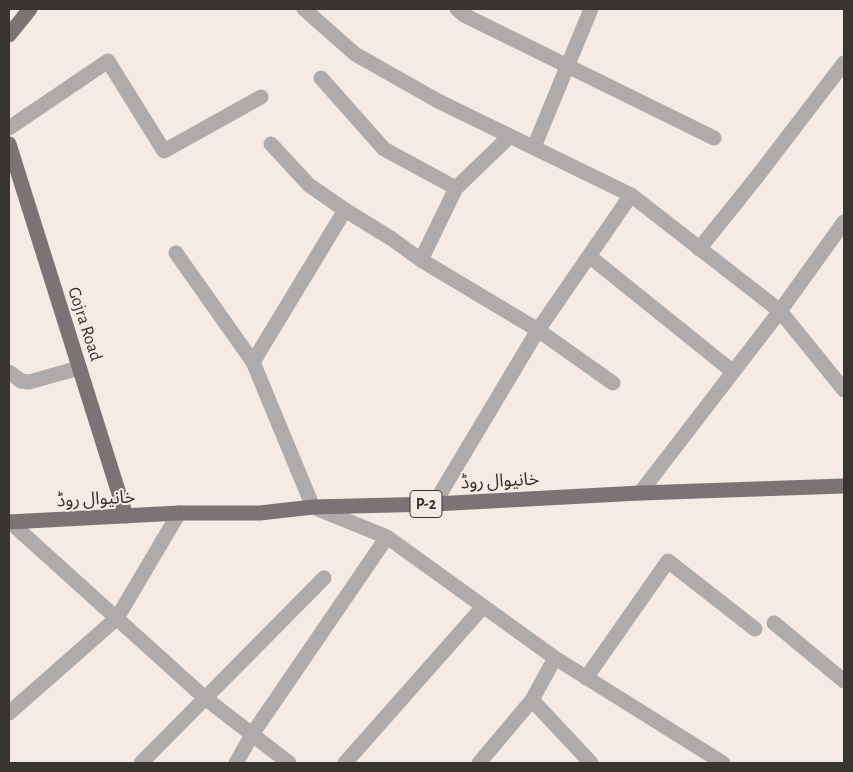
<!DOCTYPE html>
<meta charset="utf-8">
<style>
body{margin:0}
#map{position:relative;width:853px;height:772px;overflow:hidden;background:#f5ebe4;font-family:"Alegreya Sans",sans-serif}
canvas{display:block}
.frame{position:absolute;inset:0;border:10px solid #373431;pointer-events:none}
</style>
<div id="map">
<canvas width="853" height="772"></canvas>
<div class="frame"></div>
</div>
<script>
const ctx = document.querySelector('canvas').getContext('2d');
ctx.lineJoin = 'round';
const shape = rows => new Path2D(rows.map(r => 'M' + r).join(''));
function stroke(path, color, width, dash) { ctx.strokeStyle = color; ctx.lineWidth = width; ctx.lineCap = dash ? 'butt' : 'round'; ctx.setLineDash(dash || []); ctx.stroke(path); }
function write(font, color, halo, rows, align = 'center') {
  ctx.font = font + ' "Alegreya Sans","Noto Sans Arabic",sans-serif'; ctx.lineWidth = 4; ctx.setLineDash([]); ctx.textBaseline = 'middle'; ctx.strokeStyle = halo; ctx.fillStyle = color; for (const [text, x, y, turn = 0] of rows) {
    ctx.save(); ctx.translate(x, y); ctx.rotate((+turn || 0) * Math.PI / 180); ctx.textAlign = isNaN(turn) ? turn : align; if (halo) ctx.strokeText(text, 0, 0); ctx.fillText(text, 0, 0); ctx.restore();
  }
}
const minor = shape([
 [304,9,355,54,438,101,631,195,780,311,844,390],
 [457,9,464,15,714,138],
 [321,78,384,149,456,188],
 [9,128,108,61,164,151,261,97],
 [271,144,309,185,345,210,392,239,421,260,538,330,613,383],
 [534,147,591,9],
 [345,210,253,362,313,507,387,537,555,658,723,763],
 [699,249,756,178,844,63],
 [176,253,253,362],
 [589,256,732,371],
 [421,260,456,188,510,136],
 [9,372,21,381,29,382,79,368],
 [640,493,780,311,844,222],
 [434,504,538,330,631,195],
 [10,522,205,698,289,763],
 [774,623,844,681],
 [586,678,668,561,755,629],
 [532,700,591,763],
 [9,713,117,618,179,513],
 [141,763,324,578],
 [236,763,253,733,387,537],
 [345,763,482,608],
 [479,763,532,700,555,658]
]);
const major = shape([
 [9,35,30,9],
 [9,144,126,516],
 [9,522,179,513,260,513,313,507,434,504,640,493,844,486]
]);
const shields = [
 [426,504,32]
];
const shieldNames = [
 ["P-2",426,504]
];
const streetNames = [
 ["Gojra Road",85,324,72],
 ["خانیوال روڈ",500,481,-3],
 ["خانیوال روڈ",96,499,-3]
];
stroke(minor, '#b0abab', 15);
stroke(major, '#7c7375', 15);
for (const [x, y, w] of shields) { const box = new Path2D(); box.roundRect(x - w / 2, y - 13.5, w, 27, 4); ctx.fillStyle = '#f5ebe4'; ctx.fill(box); stroke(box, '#373431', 1); }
write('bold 16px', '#373431', null, shieldNames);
write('18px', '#373431', '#f5ebe4', streetNames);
</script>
